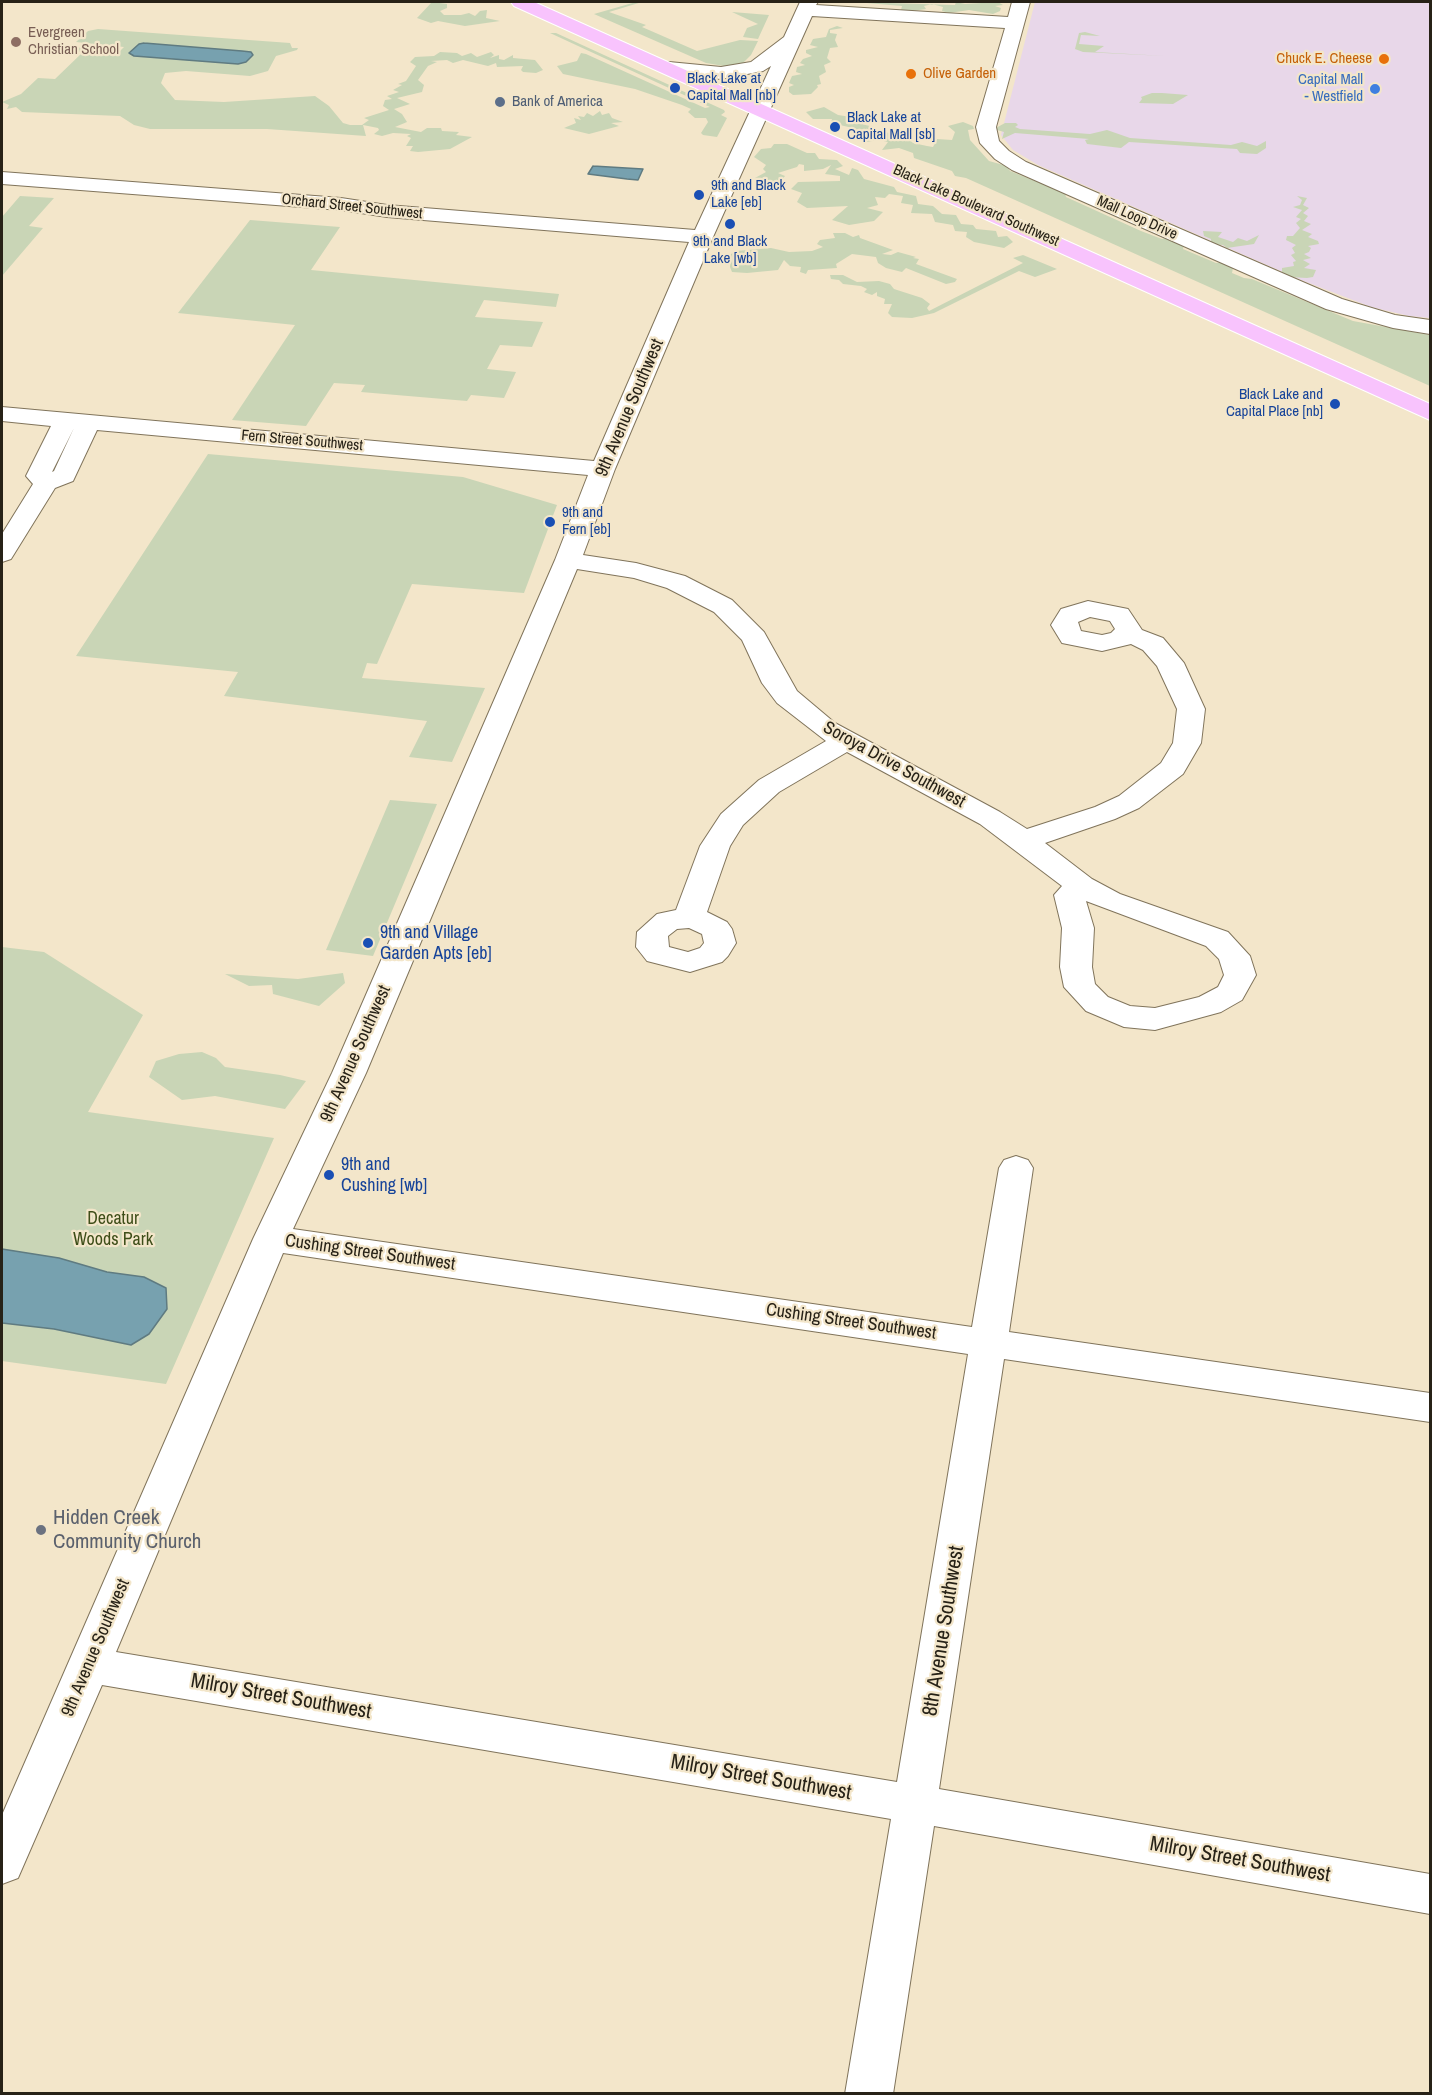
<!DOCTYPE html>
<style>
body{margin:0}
#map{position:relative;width:1432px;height:2095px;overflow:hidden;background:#f3e6ca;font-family:"Archivo Narrow",sans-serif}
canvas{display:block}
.frame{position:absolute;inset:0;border:3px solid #272217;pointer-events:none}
</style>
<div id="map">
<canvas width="1432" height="2095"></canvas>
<div class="frame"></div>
</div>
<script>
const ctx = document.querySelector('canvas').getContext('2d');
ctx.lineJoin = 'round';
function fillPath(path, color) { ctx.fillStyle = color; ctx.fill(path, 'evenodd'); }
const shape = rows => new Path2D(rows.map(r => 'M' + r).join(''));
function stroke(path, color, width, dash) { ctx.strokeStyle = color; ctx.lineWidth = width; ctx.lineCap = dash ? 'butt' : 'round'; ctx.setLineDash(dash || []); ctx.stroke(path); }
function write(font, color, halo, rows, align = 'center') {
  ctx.font = font + ' "Archivo Narrow",sans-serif'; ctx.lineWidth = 4.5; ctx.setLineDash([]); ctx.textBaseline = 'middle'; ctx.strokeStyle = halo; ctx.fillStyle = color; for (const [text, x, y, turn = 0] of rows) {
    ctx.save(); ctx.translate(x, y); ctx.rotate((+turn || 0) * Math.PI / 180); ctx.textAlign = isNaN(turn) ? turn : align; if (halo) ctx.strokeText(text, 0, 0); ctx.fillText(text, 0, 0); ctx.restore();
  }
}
const commercial = shape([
 [1035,2,1430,2,1430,318,1409,316,1371,307,1301,280,1038,165,1013,150,1001,135]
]);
const green = shape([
 [432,2,447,4,447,8,440,11,444,15,461,15,469,13,475,16,480,11,487,10,486,18,500,21,465,26,438,21,431,23,417,18],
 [636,2,642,2,609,12,646,25,642,27,697,51,740,40,758,41,751,55,743,63,724,66,706,63,594,14],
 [855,2,955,5,956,2,965,4,998,2,1003,5,995,6,1001,8,1000,11,993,14,969,10,949,13,942,11,943,7,932,4,924,6,926,9,912,11,901,10,902,6],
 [732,12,769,15,758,39,743,37,747,28,758,24],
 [837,26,843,28,830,30,830,33,837,34,835,40,838,47,830,48,827,58,831,62,824,65,826,72,819,76,821,84,817,85,818,87,811,94,793,95,789,92,789,87,794,85,789,83,792,76,802,74,796,72,797,67,805,65,800,63,803,59,812,56,806,53,806,50,818,47,810,45,813,39,826,37,829,29],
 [98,29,290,43,292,48,298,48,297,50,276,56,268,71,250,76,186,71,165,73,161,83,175,100,224,102,315,96,329,106,343,123,350,125,362,125,369,120,364,118,389,110,383,106,385,100,392,99,387,96,399,92,393,90,402,85,398,84,406,81,416,66,410,62,415,57,434,56,440,52,457,53,462,56,471,53,477,57,491,52,494,55,490,58,499,55,499,59,504,60,513,55,513,58,535,60,543,70,536,73,523,72,521,70,523,66,497,67,496,63,488,66,463,60,453,63,447,60,431,61,437,62,428,66,418,80,424,85,422,92,397,98,410,104,394,109,402,114,407,122,395,127,421,132,427,128,441,128,442,131,459,132,456,135,472,137,450,149,418,152,410,151,413,146,406,146,411,138,407,136,411,134,393,133,382,136,374,134,379,130,378,128,363,125,366,136,267,129,150,129,134,125,120,116,22,112,16,107,7,109,9,105,2,102,21,94,38,78,55,79,83,52,67,50,71,47,120,51,124,47,76,42,88,31],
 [1085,32,1100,36,1081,35,1079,44,1104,46,1095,52,1165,56,1083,52,1075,49,1079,33],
 [550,33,556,33,724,110,725,112,721,115,727,118,717,137,703,135,701,133,708,122,706,118,695,118,688,112,691,109,682,105,635,89,563,74,557,66,577,61,581,53,586,54,705,108,710,107],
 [1152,93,1162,93,1188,95,1173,104,1139,103,1142,99,1141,97],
 [824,107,838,115,858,118,857,123,874,127,877,131,890,133,896,137,905,136,913,143,927,146,933,147,937,139,952,140,955,132,948,126,963,122,973,126,974,129,968,130,970,140,989,161,1007,166,1010,171,1065,193,1066,197,1141,231,1162,239,1171,237,1184,245,1183,249,1216,263,1223,262,1233,268,1232,273,1244,278,1252,279,1353,321,1430,335,1430,386,966,178,955,176,952,171,914,158,913,153,899,148,882,150,888,142,879,140,866,142,865,136,850,133,853,128,831,123,832,119,813,119,806,112],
 [600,111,602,115,609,113,612,118,623,122,611,123,619,126,589,134,564,128,576,123,574,118,581,120,578,116,584,117,587,113,593,116],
 [1005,123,1016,123,1018,125,1015,127,1020,129,1090,134,1107,130,1130,138,1231,145,1242,142,1257,146,1266,141,1266,148,1257,154,1240,153,1237,149,1129,142,1121,148,1087,144,1085,140,1089,139,1015,133,1002,139,1004,132,994,129],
 [774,144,787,144,807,153,815,153,819,159,837,160,843,166,835,169,849,175,852,168,858,170,864,179,894,187,897,192,916,196,918,204,933,206,942,214,956,215,961,224,973,225,976,229,996,231,998,237,1007,236,1013,242,1004,248,974,242,966,237,967,232,955,231,953,225,935,222,932,214,911,213,913,205,901,203,903,196,889,194,885,198,875,197,878,205,867,208,883,212,874,221,849,225,832,220,848,206,807,208,797,202,802,193,791,189,798,182,840,181,840,176,825,174,831,165,823,169,804,171,804,165,799,164,797,167,778,173,785,176,781,181,758,182,755,178,766,172,763,169,766,165,754,157,761,149,771,148],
 [20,196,54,198,29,226,43,228,2,276,2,217],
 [1297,196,1307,198,1303,205,1309,208,1303,213,1308,216,1304,221,1311,224,1302,230,1312,234,1308,237,1318,241,1319,244,1308,246,1311,248,1309,252,1304,254,1311,258,1303,260,1310,264,1304,268,1316,270,1313,277,1307,278,1288,277,1282,272,1282,268,1294,266,1293,262,1296,261,1291,255,1295,253,1292,248,1296,245,1286,240,1287,236,1293,236,1300,228,1296,223,1301,219,1296,217,1302,210,1293,207,1300,205,1302,200],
 [250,220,340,227,311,270,559,294,556,307,484,300,475,317,543,322,532,347,500,345,487,369,516,372,504,398,471,395,467,401,361,392,365,385,334,383,306,426,232,420,295,325,178,313],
 [1203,231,1222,232,1218,237,1233,242,1238,238,1247,241,1259,235,1254,244,1227,248,1223,245,1211,244,1211,239,1204,236],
 [833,233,845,233,853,237,859,235,860,238,893,250,882,254,891,255,898,252,916,257,913,258,919,259,916,264,957,279,955,282,946,284,906,268,902,272,886,268,878,263,876,257,852,254,836,264,837,268,808,270,806,274,800,272,801,267,790,266,784,260,778,270,747,273,732,272,730,267,731,254,736,251,771,248,789,252,812,251,823,247,817,244,820,240,835,238],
 [1023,255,1057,269,1035,277,1019,271,934,313,912,318,892,317,888,313,892,304,884,304,885,299,877,296,877,292,872,295,864,292,867,289,861,286,843,284,839,280,831,279,830,275,843,275,857,282,879,281,890,284,894,289,922,298,930,304,927,308,929,311,1023,263,1013,258],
 [208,454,463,477,557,505,524,593,412,584,377,664,367,663,362,678,485,688,452,762,409,757,427,721,224,696,238,672,76,656],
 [390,800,437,804,373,956,326,950],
 [2,947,44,952,143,1015,88,1112,274,1138,166,1384,2,1361],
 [343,973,345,983,319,1006,273,994,272,985,249,986,225,974,298,979],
 [202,1052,216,1058,225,1067,280,1075,306,1081,285,1109,215,1096,182,1100,149,1077,156,1061,179,1054]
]);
const water = shape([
 [144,43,242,51,251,52,253,55,246,62,238,64,134,56,129,53,139,44,144,43],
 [593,166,643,169,638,180,627,179,588,174,593,166],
 [2,1249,59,1258,107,1272,144,1277,166,1288,167,1309,149,1334,131,1345,54,1329,2,1323,2,1249]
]);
const minor = shape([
 [800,2,818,2,816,5,1008,17,1012,2,1030,2,996,127,999,141,1009,151,1026,162,1342,299,1395,315,1430,320,1430,334,1393,328,1326,309,1012,170,995,159,980,143,976,127,1005,28,812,16,713,237,615,469,583,555,636,563,685,576,732,600,764,632,797,691,835,723,1000,812,1027,829,1095,807,1119,796,1161,763,1173,743,1177,709,1157,666,1143,650,1131,644,1102,651,1062,643,1051,625,1061,609,1088,601,1128,609,1142,630,1163,638,1184,663,1205,709,1201,743,1183,774,1139,808,1115,819,1045,843,1092,879,1120,894,1228,932,1250,956,1256,975,1242,1000,1221,1012,1155,1030,1124,1027,1086,1011,1064,987,1060,967,1062,928,1054,895,1062,886,980,824,847,752,779,792,743,825,730,846,707,912,727,922,732,929,736,943,728,956,722,962,690,972,647,961,636,947,637,932,657,914,676,910,700,846,721,814,759,780,826,741,777,703,762,683,742,640,714,612,667,588,634,578,577,569,366,1073,293,1229,972,1327,999,1168,1004,1160,1016,1156,1028,1160,1033,1168,1009,1332,1430,1393,1430,1422,1004,1359,939,1789,1430,1874,1430,1914,934,1826,893,2094,845,2094,891,1819,102,1685,18,1878,2,1884,2,1815,253,1239,332,1073,555,560,588,475,97,430,73,481,55,488,11,559,2,562,2,534,33,484,26,476,51,426,2,421,2,407,594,461,689,242,387,217,341,210,2,184,2,172,341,198,387,205,695,230,771,66,763,71,721,79,669,74,660,68,669,62,721,67,751,62,784,37,800,2],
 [74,428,54,471,52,472,74,428],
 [1090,617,1110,621,1115,629,1111,633,1102,635,1081,631,1078,622,1090,617],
 [1086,901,1206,946,1219,959,1224,975,1218,987,1199,997,1155,1008,1130,1006,1108,997,1095,984,1092,967,1094,928,1086,901],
 [689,928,702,934,704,943,700,948,688,952,669,947,668,936,677,929,689,928],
 [283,1253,968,1354,897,1782,116,1652,283,1253]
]);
const major = shape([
 [511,2,534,2,1430,404,1430,420,514,6,511,2]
]);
const markers = [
 [16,42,6,"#8d6e63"],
 [1384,59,6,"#e8710a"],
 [911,74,6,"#e8710a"],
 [675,88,6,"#1a4fb4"],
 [1375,89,6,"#3f7fe0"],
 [500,102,6,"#5c6f8a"],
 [835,127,6,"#1a4fb4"],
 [699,195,6,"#1a4fb4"],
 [730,224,6,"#1a4fb4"],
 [1335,404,6,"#1a4fb4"],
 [550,522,6,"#1a4fb4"],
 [368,943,6,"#1a4fb4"],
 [329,1175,6,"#1a4fb4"],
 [41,1530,6,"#6b7280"]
];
const farEducationnames = [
 ["Evergreen",28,33],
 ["Christian School",28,50]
];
const farFoodnames = [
 ["Chuck E. Cheese",1372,59],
 ["Olive Garden",923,74,"left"]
];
const farTransitnames = [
 ["Black Lake at",687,79],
 ["Capital Mall [nb]",687,96],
 ["Black Lake at",847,118],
 ["Capital Mall [sb]",847,135],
 ["9th and Black",711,186],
 ["Lake [eb]",711,203],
 ["9th and Black",730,242,"center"],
 ["Lake [wb]",730,259,"center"],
 ["Black Lake and",1323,395,"right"],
 ["Capital Place [nb]",1323,412,"right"],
 ["9th and",562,513],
 ["Fern [eb]",562,530]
];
const farShopnames = [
 ["Capital Mall",1363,80],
 ["- Westfield",1363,97]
];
const farServicenames = [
 ["Bank of America",512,102]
];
const farStreetnames = [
 ["Black Lake Boulevard Southwest",976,206,24],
 ["Orchard Street Southwest",352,207,6],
 ["Mall Loop Drive",1137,218,24],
 ["Fern Street Southwest",302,441,5]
];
const streetNames = [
 ["9th Avenue Southwest",630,408,-67],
 ["Soroya Drive Southwest",894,765,29],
 ["9th Avenue Southwest",356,1054,-66],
 ["Cushing Street Southwest",370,1253,8],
 ["Cushing Street Southwest",851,1322,8],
 ["9th Avenue Southwest",96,1648,-67]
];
const transitNames = [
 ["9th and Village",380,933],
 ["Garden Apts [eb]",380,954],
 ["9th and",341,1165],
 ["Cushing [wb]",341,1186]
];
const parkNames = [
 ["Decatur",113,1219],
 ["Woods Park",113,1240]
];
const nearWorshipnames = [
 ["Hidden Creek",53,1518],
 ["Community Church",53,1542]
];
const nearStreetnames = [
 ["8th Avenue Southwest",944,1631,-81],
 ["Milroy Street Southwest",281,1697,10],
 ["Milroy Street Southwest",761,1778,10],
 ["Milroy Street Southwest",1240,1860,10]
];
fillPath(commercial, '#e8d7e9');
fillPath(green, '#c9d5b6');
fillPath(water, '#77a1af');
stroke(water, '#5f7b81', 1.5);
stroke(minor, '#80745b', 2);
stroke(major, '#fff', 2);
fillPath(minor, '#fff');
fillPath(major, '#f8c3fd');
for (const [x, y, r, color] of markers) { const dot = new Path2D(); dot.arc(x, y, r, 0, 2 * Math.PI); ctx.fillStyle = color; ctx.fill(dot); stroke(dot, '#f3e6ca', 2); }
write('15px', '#785e54', '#f3e6ca', farEducationnames, 'left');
write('15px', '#c56008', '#f3e6ca', farFoodnames, 'right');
write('15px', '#164399', '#f3e6ca', farTransitnames, 'left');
write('15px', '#366cbe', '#f3e6ca', farShopnames, 'right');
write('15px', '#4e5e75', '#f3e6ca', farServicenames, 'left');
write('15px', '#272217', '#f3e6ca', farStreetnames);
write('18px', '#272217', '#f3e6ca', streetNames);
write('18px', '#164399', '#f3e6ca', transitNames, 'left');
write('18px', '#3e4e19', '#f3e6ca', parkNames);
write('21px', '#5b616d', '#f3e6ca', nearWorshipnames, 'left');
write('21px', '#272217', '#f3e6ca', nearStreetnames);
</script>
